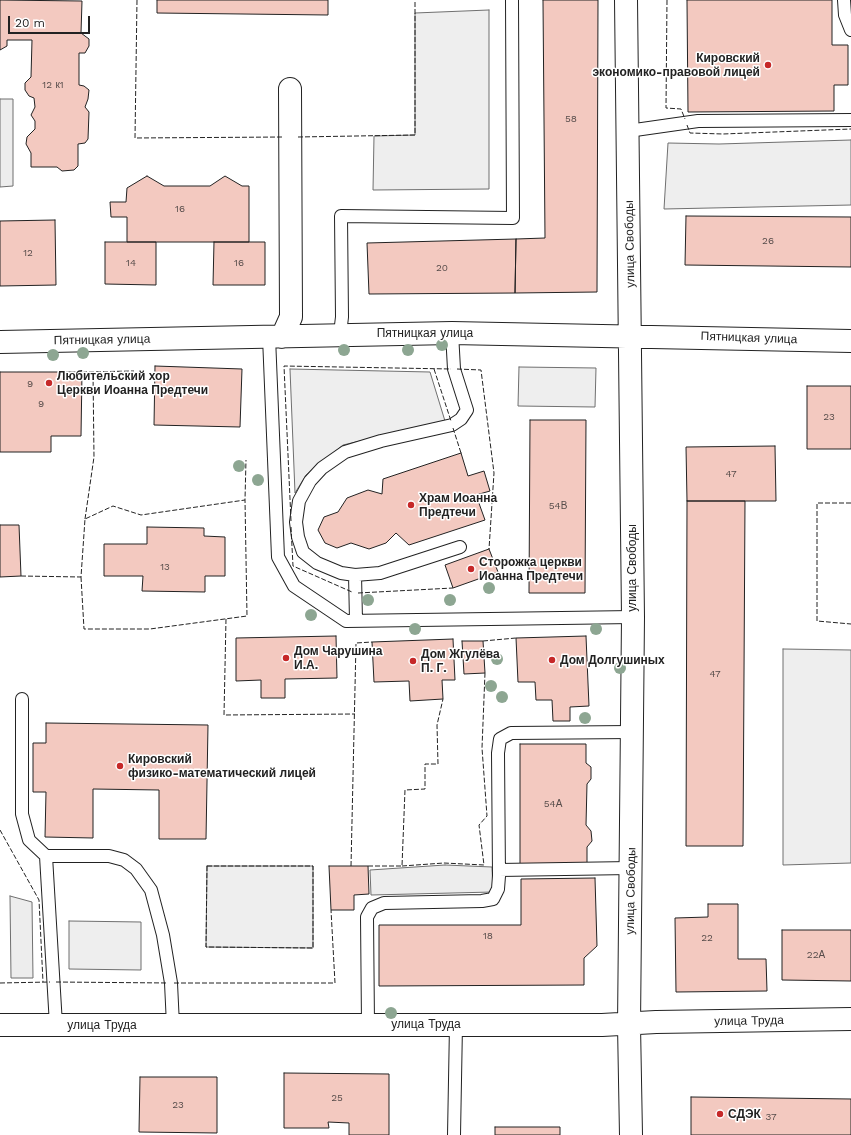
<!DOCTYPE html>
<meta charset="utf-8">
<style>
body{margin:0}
#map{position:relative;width:851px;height:1135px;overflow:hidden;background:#fff;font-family:"Work Sans",sans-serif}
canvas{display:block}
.scale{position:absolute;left:8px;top:16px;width:82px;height:18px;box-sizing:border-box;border:2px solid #222;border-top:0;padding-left:5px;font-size:12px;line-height:14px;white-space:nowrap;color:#222;-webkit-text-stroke:3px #fff;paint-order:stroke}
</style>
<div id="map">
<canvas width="851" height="1135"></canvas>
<div class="scale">20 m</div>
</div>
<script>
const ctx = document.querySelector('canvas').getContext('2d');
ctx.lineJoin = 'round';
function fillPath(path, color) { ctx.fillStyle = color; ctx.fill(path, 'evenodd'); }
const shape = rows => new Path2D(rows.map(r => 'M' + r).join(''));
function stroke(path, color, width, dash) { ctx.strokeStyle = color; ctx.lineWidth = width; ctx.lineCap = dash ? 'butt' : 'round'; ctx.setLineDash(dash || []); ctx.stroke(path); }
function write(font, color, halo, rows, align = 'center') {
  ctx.font = font + ' "Work Sans",sans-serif'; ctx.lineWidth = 3; ctx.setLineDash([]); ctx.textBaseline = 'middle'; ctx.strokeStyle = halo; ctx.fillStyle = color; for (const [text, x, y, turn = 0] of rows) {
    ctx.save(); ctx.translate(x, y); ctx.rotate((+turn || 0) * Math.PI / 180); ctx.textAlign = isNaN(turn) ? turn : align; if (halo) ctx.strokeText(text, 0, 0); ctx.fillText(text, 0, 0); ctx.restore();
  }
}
const green = shape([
 [489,10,489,189,373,190,374,136,415,135,415,13,489,10],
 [851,140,851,205,664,209,668,143,719,144,851,140],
 [519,367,596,368,595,407,518,406,519,367],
 [290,369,430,372,445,421,343,445,306,475,295,493,290,369],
 [783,649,851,650,851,863,783,865,783,649],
 [207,866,313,866,313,948,206,947,207,866],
 [69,921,141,922,141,970,69,969,69,921]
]);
const parking = shape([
 [0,99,13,99,13,186,0,187,0,99],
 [445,865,492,867,493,892,371,895,370,870,445,865],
 [10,896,32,902,33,978,11,978,10,896]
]);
const building = shape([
 [0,0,82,1,81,33,89,39,89,46,85,53,79,53,79,85,84,86,89,90,88,99,85,107,89,112,88,139,85,143,78,144,78,166,74,170,62,171,57,167,31,167,31,153,26,144,27,137,35,129,35,121,31,115,35,107,34,98,29,96,25,90,25,83,31,77,32,40,7,40,7,46,0,50,0,0],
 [157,0,328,0,328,15,157,13,157,0],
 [543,0,598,0,597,292,515,293,516,239,545,238,543,0],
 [687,0,832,0,832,45,848,45,848,85,834,85,834,111,688,112,687,0],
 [147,176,164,186,210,186,225,176,242,186,249,186,249,242,127,242,127,217,111,217,110,202,126,202,127,188,147,176],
 [686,216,851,217,851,267,685,265,686,216],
 [55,220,56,285,0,286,0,221,55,220],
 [516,239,515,293,369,294,367,243,516,239],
 [105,242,156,242,156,285,105,284,105,242],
 [214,242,265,242,265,285,213,285,214,242],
 [155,366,242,369,240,427,154,425,155,366],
 [0,372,82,372,81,436,51,436,51,452,0,452,0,372],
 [807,386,851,386,851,449,807,449,807,386],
 [530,420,586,420,585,593,529,593,530,420],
 [775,446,776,501,687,501,686,447,775,446],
 [461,453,468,476,484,471,490,491,476,495,485,520,409,545,396,533,386,543,369,549,351,543,337,548,325,543,318,530,324,517,338,512,347,498,368,490,382,494,383,479,461,453],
 [687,501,745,501,743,846,686,846,687,501],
 [0,525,19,525,21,576,0,577,0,525],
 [147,527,204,528,204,536,225,537,225,576,205,576,205,592,142,591,143,576,104,576,104,544,147,544,147,527],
 [489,549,498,572,453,588,445,565,489,549],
 [336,636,337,678,285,679,285,698,261,698,261,680,236,681,236,638,336,636],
 [586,636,589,706,570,707,570,721,553,721,552,700,536,700,535,682,518,682,516,638,586,636],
 [453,639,455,680,442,680,443,699,410,701,409,681,374,682,372,642,453,639],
 [462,641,483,641,485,673,464,674,462,641],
 [46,723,208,725,206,839,159,839,159,790,93,789,93,838,45,837,46,792,33,792,33,743,46,743,46,723],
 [520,744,586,744,586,763,591,767,591,779,587,784,586,825,591,831,592,841,587,847,587,864,520,864,520,744],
 [329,866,368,866,369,894,354,895,354,910,331,910,329,866],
 [595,878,597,946,584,958,584,985,379,986,379,925,521,925,521,879,595,878],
 [708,904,738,904,738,959,766,959,767,991,676,992,675,918,708,917,708,904],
 [782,930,851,930,851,981,782,980,782,930],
 [284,1073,389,1074,389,1135,349,1135,349,1123,328,1122,329,1128,284,1128,284,1073],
 [140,1077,217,1077,217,1133,139,1132,140,1077],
 [691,1097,851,1099,851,1135,691,1135,691,1097],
 [495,1127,560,1127,560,1135,495,1135,495,1127]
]);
const lane = shape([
 [844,0,845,15,851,30],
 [628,131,698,121,851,120],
 [452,333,454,369,467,410,461,419,452,425,381,441,345,452,322,468,310,481,299,501,296,522,298,537,303,552,317,563,341,573,355,575,380,573,460,547],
 [340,334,342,317,341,216,513,218,512,0],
 [269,337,278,557,294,586,346,621,633,617],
 [355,575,356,620],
 [22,699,22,814,29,840,46,856,109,856,124,860,136,869,151,890,163,935,171,983,173,1025],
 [46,856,56,1025],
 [499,870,631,868],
 [368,1024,367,917,372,908,384,903,482,901,493,899,498,889,499,876,498,753,500,739,511,733,632,732],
 [454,1135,456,1025]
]);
const street = shape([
 [626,0,633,617,629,1025,631,1135],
 [282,337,291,317,290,89],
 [0,342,452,333,851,341],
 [0,1025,602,1025,656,1022,851,1019]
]);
const fence = shape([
 [137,0,135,138,282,137],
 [667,0,666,108,681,109,685,119],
 [687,125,690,133,723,134,851,129],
 [298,137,415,135,415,0],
 [434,369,451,421],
 [457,369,481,370,494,473,489,549],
 [82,372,134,371],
 [453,428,461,453],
 [851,503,817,503,817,621,851,624],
 [85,519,94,457,93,372],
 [291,521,284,366,451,369],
 [291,527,293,566,352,592],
 [21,576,81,577,85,519,113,506,141,515,245,500,246,460],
 [81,577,84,629,150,629,247,616,245,500],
 [358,593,453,588],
 [226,619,224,715,355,714],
 [483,641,516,638],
 [0,830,39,900,43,982],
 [207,866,313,866,313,948,206,947,207,866],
 [351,866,356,643,372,642],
 [368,866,402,866,405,790,425,789,425,764,438,764,437,725,443,699],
 [402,866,444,863,484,865,479,825,487,816,482,748,485,673],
 [56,982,168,983],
 [0,983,50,982],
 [174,983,335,983,331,910]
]);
const trees = [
 [442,345],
 [344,350],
 [408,350],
 [83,353],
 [53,355],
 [239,466],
 [258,480],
 [489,588],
 [368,600],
 [450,600],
 [311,615],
 [415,629],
 [596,629],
 [497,659],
 [620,668],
 [491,686],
 [502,697],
 [585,718],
 [391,1013]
];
const markers = [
 [768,65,4,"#c62828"],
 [49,383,4,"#c62828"],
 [411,505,4,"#c62828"],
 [471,569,4,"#c62828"],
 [286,658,4,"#c62828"],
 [552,660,4,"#c62828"],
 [413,661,4,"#c62828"],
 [120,766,4,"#c62828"],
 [720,1114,4,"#c62828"]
];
const numberNames = [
 ["12 к1",53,85],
 ["58",571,119],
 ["16",180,209],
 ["26",768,241],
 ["12",28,253],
 ["14",131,263],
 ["16",239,263],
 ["20",442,268],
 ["9",30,384],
 ["9",41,404],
 ["23",829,417],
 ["47",731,474],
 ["54В",558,506],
 ["13",165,567],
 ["47",715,674],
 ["54А",553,804],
 ["18",488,936],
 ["22",707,938],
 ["22А",816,955],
 ["25",337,1098],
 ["23",178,1105],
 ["37",771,1117]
];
const poiNames = [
 ["Кировский",760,58,"right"],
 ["экономико-правовой лицей",760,72,"right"],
 ["Любительский хор",57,376],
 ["Церкви Иоанна Предтечи",57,390],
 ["Храм Иоанна",419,498],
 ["Предтечи",419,512],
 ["Сторожка церкви",479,562],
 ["Иоанна Предтечи",479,576],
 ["Дом Чарушина",294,651],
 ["И.А.",294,665],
 ["Дом Жгулёва",421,654],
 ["П. Г.",421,668],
 ["Дом Долгушиных",560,660],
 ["Кировский",128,759],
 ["физико-математический лицей",128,773],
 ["СДЭК",728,1114]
];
const streetNames = [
 ["улица Свободы",630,244,-91],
 ["Пятницкая улица",425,333],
 ["Пятницкая улица",749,338,2],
 ["Пятницкая улица",102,340,-1],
 ["улица Свободы",632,568,-90],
 ["улица Свободы",631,891,-89],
 ["улица Труда",749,1021,-1],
 ["улица Труда",426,1024],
 ["улица Труда",102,1025]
];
fillPath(green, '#eee');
stroke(green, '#6f6f6f', 1);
fillPath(parking, '#ededed');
stroke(parking, '#6f6f6f', 1);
fillPath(building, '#f3c9c0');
stroke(building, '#222', 1);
stroke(lane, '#222', 14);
stroke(street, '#222', 24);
stroke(lane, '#fff', 12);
stroke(street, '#fff', 22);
stroke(fence, '#222', 1, [5, 2]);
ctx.fillStyle = '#8da692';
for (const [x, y] of trees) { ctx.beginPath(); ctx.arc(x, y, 6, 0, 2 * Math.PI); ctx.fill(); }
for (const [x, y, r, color] of markers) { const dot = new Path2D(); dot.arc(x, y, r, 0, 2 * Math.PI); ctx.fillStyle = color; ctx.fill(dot); stroke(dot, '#fff', 1.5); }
write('10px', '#564c4a', null, numberNames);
write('bold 12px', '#222', '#fff', poiNames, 'left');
write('12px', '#222', '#fff', streetNames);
</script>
